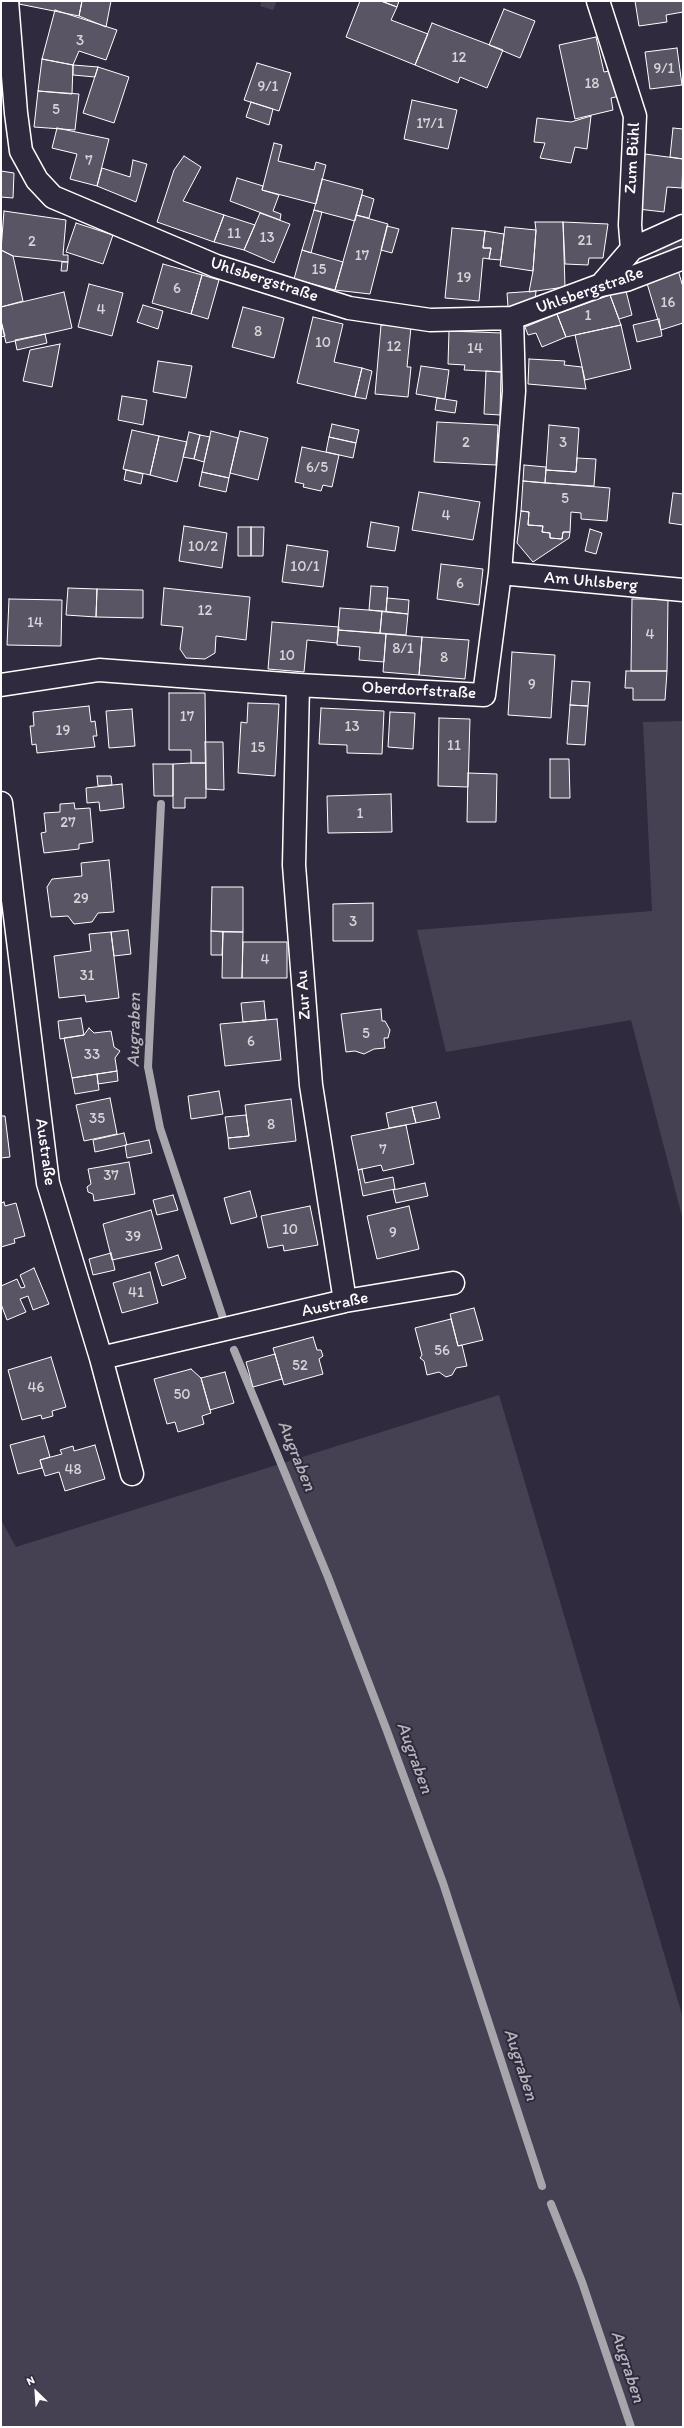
<!DOCTYPE html>
<meta charset="utf-8">
<style>
body{margin:0}
#map{position:relative;width:684px;height:2428px;overflow:hidden;background:#2f2a3d;font-family:Itim,sans-serif}
canvas{display:block}
.frame{position:absolute;inset:0;border:2px solid #fff;pointer-events:none}
.north{position:absolute;left:16px;top:2372px;width:40px;height:40px;-webkit-text-stroke:3px #2f2a3d;paint-order:stroke;rotate:335deg;font-size:11px;font-weight:700;line-height:16px;text-align:center;color:#fff}
.north::after{content:'';display:block;margin:auto;width:14px;height:18px;background:#fff;clip-path:polygon(50% 0,100% 100%,50% 72%,0 100%)}
</style>
<div id="map">
<canvas width="684" height="2428"></canvas>
<div class="frame"></div>
<div class="north">N</div>
</div>
<script>
const ctx = document.querySelector('canvas').getContext('2d');
ctx.lineJoin = 'round';
function fillPath(path, color) { ctx.fillStyle = color; ctx.fill(path, 'evenodd'); }
const shape = rows => new Path2D(rows.map(r => 'M' + r).join(''));
function stroke(path, color, width, dash) { ctx.strokeStyle = color; ctx.lineWidth = width; ctx.lineCap = dash ? 'butt' : 'round'; ctx.setLineDash(dash || []); ctx.stroke(path); }
function write(font, color, halo, rows, align = 'center') {
  ctx.font = font + ' Itim,sans-serif'; ctx.lineWidth = 4; ctx.setLineDash([]); ctx.textBaseline = 'middle'; ctx.strokeStyle = halo; ctx.fillStyle = color; for (const [text, x, y, turn = 0] of rows) {
    ctx.save(); ctx.translate(x, y); ctx.rotate((+turn || 0) * Math.PI / 180); ctx.textAlign = isNaN(turn) ? turn : align; if (halo) ctx.strokeText(text, 0, 0); ctx.fillText(text, 0, 0); ctx.restore();
  }
}
const green = shape([
 [262,1,277,1,273,10,260,6],
 [683,236,683,245,658,254,651,252],
 [683,721,683,1220,631,1020,446,1052,417,930,652,911,643,722],
 [499,1395,683,2018,683,2427,1,2427,1,1520,16,1547]
]);
const stream = shape([
 [161,804,148,1067,160,1128,223,1318],
 [234,1350,328,1577,387,1731,443,1883,542,2186],
 [551,2204,582,2282,631,2427]
]);
const building = shape([
 [20,1,82,1,79,16,19,4,20,1],
 [82,1,111,1,106,27,79,16,82,1],
 [360,1,381,1,397,7,391,20,428,34,415,65,346,37,360,1],
 [381,1,399,1,397,7,381,1],
 [635,1,683,1,683,12,666,15,667,22,639,26,635,1],
 [504,9,535,21,520,58,489,45,504,9],
 [55,10,117,30,106,60,79,51,73,65,42,59,55,10],
 [432,23,503,50,487,88,460,77,458,83,415,65,432,23],
 [596,37,604,72,614,70,620,96,611,98,613,110,575,119,559,45,596,37],
 [677,48,682,85,650,89,645,52,677,48],
 [42,59,73,65,72,94,38,91,42,59],
 [257,63,291,73,279,111,244,100,257,63],
 [73,65,98,67,95,77,73,75,73,65],
 [98,67,129,77,114,123,83,113,98,67],
 [38,91,79,94,75,130,34,127,38,91],
 [412,100,457,110,448,149,404,139,412,100],
 [251,102,273,109,269,125,246,117,251,102],
 [591,116,587,149,575,147,571,163,540,158,545,143,534,142,537,118,571,122,591,116],
 [57,128,109,139,97,186,70,179,77,154,52,148,57,128],
 [673,128,683,129,683,159,670,157,673,128],
 [274,143,282,145,278,161,314,170,316,162,326,165,316,204,262,190,274,143],
 [645,154,683,159,682,188,667,187,664,212,638,209,645,154],
 [184,156,201,167,183,201,224,215,214,242,157,222,174,170,184,156],
 [133,160,147,164,136,202,97,186,102,168,130,177,133,160],
 [1,171,14,173,13,198,1,197,1,171],
 [237,178,263,186,262,190,279,195,273,211,281,214,280,220,230,201,237,178],
 [322,179,363,190,355,221,314,210,322,179],
 [362,195,374,199,369,218,356,215,362,195],
 [314,210,322,212,311,253,302,250,314,210],
 [4,211,66,220,63,255,68,255,68,262,13,256,1,250,4,211],
 [260,213,290,224,274,263,244,250,260,213],
 [224,215,255,225,244,250,214,242,224,215],
 [356,215,388,224,370,294,335,290,356,215],
 [535,222,563,222,565,287,529,292,533,271,536,230,535,222],
 [563,222,608,224,603,258,589,258,588,265,565,264,563,222],
 [76,223,113,235,103,264,66,252,76,223],
 [387,226,399,229,392,253,381,250,387,226],
 [505,227,536,230,533,271,500,266,505,227],
 [452,228,485,231,483,248,491,248,489,259,483,258,479,301,445,298,452,228],
 [485,231,504,234,501,260,489,259,491,248,483,248,485,231],
 [1,250,13,256,23,301,1,307,1,250],
 [302,250,343,262,335,290,294,279,302,250],
 [62,262,68,262,67,271,61,271,62,262],
 [163,264,202,275,191,314,152,303,163,264],
 [678,270,683,287,683,323,661,330,646,280,678,270],
 [202,275,219,280,208,319,191,314,202,275],
 [89,284,123,293,112,336,78,327,89,284],
 [536,291,535,301,508,307,507,293,536,291],
 [626,291,632,315,619,319,610,295,626,291],
 [64,292,72,328,6,343,1,321,1,307,64,292],
 [610,295,621,325,566,337,557,314,610,295],
 [143,305,163,311,158,329,137,322,143,305],
 [243,307,284,318,274,358,232,347,243,307],
 [557,314,566,337,542,347,536,333,528,335,525,327,557,314],
 [313,317,343,324,334,362,362,368,355,397,297,383,313,317],
 [659,319,662,336,637,342,633,325,659,319],
 [1,321,5,336,1,337,1,321],
 [381,325,411,327,407,367,411,367,408,397,375,394,381,325],
 [621,325,631,369,585,380,575,335,621,325],
 [449,331,502,333,501,372,464,370,465,365,448,364,449,331],
 [45,334,47,343,17,350,15,340,45,334],
 [60,344,52,387,23,381,30,350,60,344],
 [529,359,565,361,564,365,582,367,586,389,528,384,529,359],
 [158,361,192,366,186,398,153,392,158,361],
 [421,366,449,370,445,399,416,394,421,366],
 [362,368,372,371,366,399,355,397,362,368],
 [486,371,501,372,500,415,484,414,486,371],
 [122,396,147,400,143,425,118,420,122,396],
 [437,398,457,401,455,413,435,410,437,398],
 [437,422,498,425,496,465,434,462,437,422],
 [332,424,359,430,356,443,329,437,332,424],
 [549,425,579,428,576,472,546,470,549,425],
 [132,430,159,436,150,475,123,469,132,430],
 [211,431,238,438,229,478,202,472,211,431],
 [240,431,268,438,258,480,230,473,240,431],
 [189,432,200,435,194,459,183,457,189,432],
 [200,435,210,437,204,462,194,459,200,435],
 [159,436,187,442,177,482,150,475,159,436],
 [329,437,356,443,353,458,326,452,329,437],
 [302,447,339,455,332,487,323,485,321,491,303,487,304,484,295,482,302,447],
 [577,458,596,459,594,486,545,483,546,470,576,472,577,458],
 [524,465,546,467,545,483,523,481,524,465],
 [126,470,143,474,141,484,124,480,126,470],
 [202,472,229,478,226,492,199,486,202,472],
 [523,481,610,488,607,521,581,519,581,513,571,512,570,532,563,532,562,539,550,538,550,533,542,532,543,526,528,525,529,512,521,511,523,481],
 [419,492,480,502,473,540,412,530,419,492],
 [673,493,683,494,683,525,669,523,673,493],
 [521,511,529,512,528,525,543,526,542,532,550,533,550,538,562,539,563,532,570,532,569,538,533,562,517,543,521,511],
 [371,522,399,527,395,551,367,547,371,522],
 [184,526,227,533,222,568,179,561,184,526],
 [238,527,251,527,251,556,238,556,238,527],
 [251,527,264,527,263,556,251,556,251,527],
 [590,529,602,533,596,554,585,551,590,529],
 [287,545,328,551,323,587,282,582,287,545],
 [441,564,483,569,479,605,437,599,441,564],
 [371,586,388,587,386,612,369,610,371,586],
 [68,588,97,589,96,617,66,615,68,588],
 [164,588,250,597,246,640,216,636,215,653,205,659,186,658,180,649,183,627,161,625,164,588],
 [97,589,143,590,143,618,96,617,97,589],
 [387,598,409,600,408,614,386,612,387,598],
 [9,599,62,600,61,646,7,645,9,599],
 [632,599,668,599,667,671,631,671,632,599],
 [340,608,382,611,380,633,338,630,340,608],
 [382,611,408,614,406,635,380,633,382,611],
 [272,622,339,627,337,643,307,640,304,672,268,669,272,622],
 [338,630,386,634,384,662,359,660,360,647,337,645,338,630],
 [386,634,422,637,419,675,383,672,386,634],
 [422,637,469,640,465,679,419,675,422,637],
 [512,652,555,655,551,718,508,715,512,652],
 [626,671,667,671,665,700,633,700,633,688,625,688,626,671],
 [572,681,590,682,588,706,570,705,572,681],
 [169,693,205,693,206,763,191,763,191,750,169,750,169,693],
 [248,703,279,704,275,776,238,773,241,722,247,723,248,703],
 [570,705,588,706,585,745,567,744,570,705],
 [89,706,91,722,95,721,97,736,93,736,95,747,37,753,36,744,32,745,30,726,34,726,33,712,89,706],
 [321,708,384,711,382,754,347,753,347,745,319,744,321,708],
 [132,709,135,746,109,748,106,711,132,709],
 [390,712,415,713,413,749,388,747,390,712],
 [439,718,470,719,468,787,438,786,439,718],
 [205,742,223,742,224,790,206,789,205,742],
 [550,759,569,759,570,798,550,798,550,759],
 [191,763,206,763,206,798,185,798,185,808,173,808,173,764,191,763],
 [153,764,173,764,173,796,154,796,153,764],
 [468,773,497,774,496,822,467,822,468,773],
 [97,776,111,776,112,785,98,786,97,776],
 [122,784,124,808,100,811,99,802,87,803,86,788,122,784],
 [391,794,392,832,328,833,327,796,391,794],
 [74,803,75,809,90,808,93,842,79,844,79,849,44,853,41,833,46,832,44,813,60,812,60,804,74,803],
 [109,860,114,912,98,913,92,922,74,924,68,916,51,917,47,887,52,879,82,876,81,863,109,860],
 [212,887,243,887,243,932,211,931,212,887],
 [373,903,373,941,333,941,333,904,373,903],
 [128,930,131,954,114,956,111,932,128,930],
 [211,931,223,932,222,955,211,955,211,931],
 [111,932,119,998,86,1002,85,995,59,998,54,956,91,951,89,934,111,932],
 [223,932,243,932,242,978,222,978,223,932],
 [243,942,287,942,287,978,242,978,243,942],
 [264,1001,266,1020,243,1022,241,1003,264,1001],
 [381,1009,382,1021,385,1021,390,1030,388,1038,384,1038,385,1048,374,1049,364,1054,355,1051,346,1052,341,1014,381,1009],
 [81,1018,84,1035,60,1039,58,1021,81,1018],
 [277,1019,281,1060,225,1066,220,1024,277,1019],
 [89,1028,94,1033,111,1031,114,1047,120,1051,115,1058,117,1071,72,1078,64,1038,84,1035,89,1028],
 [117,1071,118,1081,98,1084,97,1074,117,1071],
 [97,1074,99,1090,75,1094,72,1078,97,1074],
 [219,1091,223,1114,191,1119,188,1096,219,1091],
 [110,1098,117,1134,84,1141,76,1105,110,1098],
 [291,1099,296,1141,229,1149,228,1138,249,1136,245,1105,291,1099],
 [436,1102,440,1118,416,1123,412,1107,436,1102],
 [412,1107,416,1123,389,1128,386,1113,412,1107],
 [246,1115,249,1136,228,1138,225,1117,246,1115],
 [1,1116,5,1116,10,1157,1,1158,1,1116],
 [406,1125,414,1164,383,1171,381,1165,358,1170,351,1136,406,1125],
 [124,1133,127,1145,95,1152,93,1140,124,1133],
 [149,1140,152,1153,127,1158,125,1145,149,1140],
 [129,1162,135,1194,94,1201,93,1194,88,1192,87,1187,91,1184,88,1169,129,1162],
 [362,1169,365,1183,393,1177,395,1189,363,1196,358,1170,362,1169],
 [425,1183,428,1196,396,1203,393,1190,425,1183],
 [250,1191,257,1217,231,1224,224,1198,250,1191],
 [173,1195,178,1210,157,1215,153,1200,173,1195],
 [4,1202,5,1206,16,1203,25,1236,14,1239,15,1243,1,1247,1,1203,4,1202],
 [310,1206,318,1245,284,1251,283,1245,268,1248,261,1216,310,1206],
 [409,1206,419,1249,377,1259,367,1216,409,1206],
 [151,1210,162,1249,112,1260,103,1224,151,1210],
 [111,1253,115,1270,93,1275,89,1259,111,1253],
 [178,1255,186,1278,162,1286,155,1263,178,1255],
 [34,1268,49,1304,33,1310,28,1296,20,1299,26,1312,7,1320,1,1304,1,1286,17,1279,21,1288,25,1287,20,1275,34,1268],
 [150,1272,158,1303,122,1313,113,1283,150,1272],
 [474,1308,483,1340,458,1346,450,1314,474,1308],
 [451,1319,458,1346,462,1345,467,1366,456,1368,452,1375,446,1377,439,1372,427,1375,424,1361,420,1358,422,1355,415,1328,451,1319],
 [313,1337,317,1350,321,1350,323,1356,319,1359,323,1374,284,1385,273,1348,313,1337],
 [275,1354,282,1379,253,1387,246,1362,275,1354],
 [51,1357,66,1407,52,1411,53,1416,42,1419,41,1415,22,1420,8,1370,51,1357],
 [191,1369,201,1378,211,1413,202,1416,204,1424,178,1432,175,1422,167,1424,154,1379,191,1369],
 [225,1372,234,1403,210,1410,201,1378,225,1372],
 [44,1436,50,1457,40,1460,42,1468,18,1474,10,1445,44,1436],
 [95,1445,105,1479,65,1491,59,1472,45,1476,40,1460,62,1454,60,1450,73,1446,74,1451,95,1445]
]);
const street = shape([
 [7,1,16,113,21,151,37,180,53,197,216,266,349,308,430,320,512,318,601,285,626,280,683,258],
 [598,1,635,116,630,225,632,249],
 [601,285,632,249,683,226],
 [500,573,683,590],
 [1,685,99,670,298,685,484,695,500,573,514,391,512,318],
 [298,685,294,865,311,1085,345,1301],
 [1,803,48,1183,101,1358,132,1474],
 [101,1358,345,1301,453,1283]
]);
const numberNames = [
 ["3",80,41],
 ["12",459,58],
 ["9/1",664,69],
 ["18",592,84],
 ["9/1",268,87],
 ["5",56,110],
 ["17/1",430,124],
 ["7",89,161],
 ["11",234,234],
 ["13",267,238],
 ["21",585,241],
 ["2",32,242],
 ["17",362,256],
 ["15",319,270],
 ["19",464,278],
 ["6",177,289],
 ["16",668,303],
 ["4",101,310],
 ["1",588,316],
 ["8",258,332],
 ["10",323,343],
 ["12",394,347],
 ["14",475,349],
 ["2",466,443],
 ["3",563,443],
 ["6/5",317,468],
 ["5",565,499],
 ["4",446,516],
 ["10/2",203,547],
 ["10/1",305,567],
 ["6",460,584],
 ["12",205,611],
 ["14",35,623],
 ["4",650,635],
 ["8/1",403,649],
 ["10",287,656],
 ["8",444,658],
 ["9",532,685],
 ["17",187,717],
 ["13",352,727],
 ["19",63,731],
 ["11",454,746],
 ["15",258,748],
 ["1",360,814],
 ["27",68,823],
 ["29",81,899],
 ["3",353,922],
 ["4",265,960],
 ["31",87,976],
 ["5",366,1034],
 ["6",251,1042],
 ["33",92,1055],
 ["35",97,1119],
 ["8",271,1125],
 ["7",383,1150],
 ["37",111,1176],
 ["10",290,1230],
 ["9",393,1233],
 ["39",133,1237],
 ["41",136,1293],
 ["56",442,1351],
 ["52",300,1366],
 ["46",36,1388],
 ["50",182,1395],
 ["48",73,1470]
];
const streetNames = [
 ["Zum Bühl",633,158,-87],
 ["Uhlsbergstraße",264,280,18],
 ["Uhlsbergstraße",590,291,-19],
 ["Am Uhlsberg",591,582,5],
 ["Oberdorfstraße",419,691,3],
 ["Zur Au",304,995,-94],
 ["Austraße",45,1152,82],
 ["Austraße",335,1305,-12]
];
const waterNames = [
 ["Augraben",135,1030,-89],
 ["Augraben",296,1456,68],
 ["Augraben",414,1758,70],
 ["Augraben",520,2065,72],
 ["Augraben",627,2367,72]
];
fillPath(green, '#464152');
stroke(stream, '#a7a6ad', 8);
fillPath(building, '#595564');
stroke(building, '#fff', 1);
stroke(street, '#fff', 25);
stroke(street, '#2f2a3d', 22);
write('15px', '#d6d4d8', null, numberNames);
write('17px', '#fff', '#2f2a3d', streetNames);
write('italic 18px', '#b6b4bb', '#2f2a3d', waterNames);
</script>
